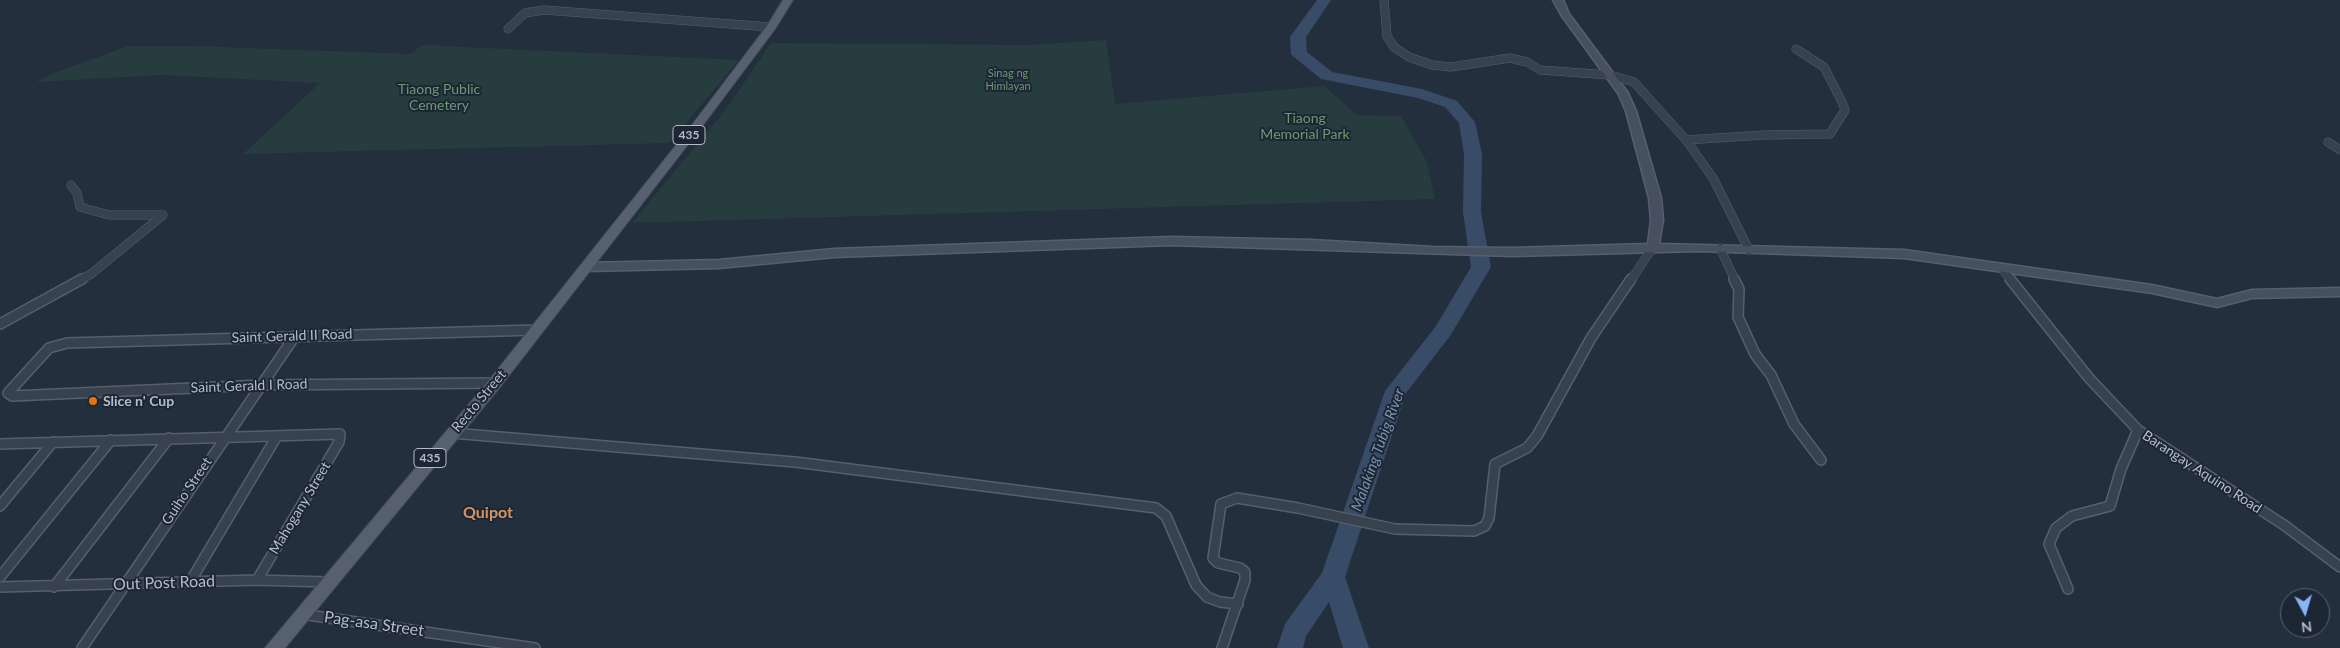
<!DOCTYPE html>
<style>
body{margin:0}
#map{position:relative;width:2340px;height:648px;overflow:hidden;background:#242f3e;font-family:Lato,sans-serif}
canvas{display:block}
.north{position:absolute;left:2280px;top:588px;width:50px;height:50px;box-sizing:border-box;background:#1d2633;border:1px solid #59626f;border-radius:50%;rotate:174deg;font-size:14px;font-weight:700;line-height:20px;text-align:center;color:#b4bcc9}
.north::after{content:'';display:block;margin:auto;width:18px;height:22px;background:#8ab4f8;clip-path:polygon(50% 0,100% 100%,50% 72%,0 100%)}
</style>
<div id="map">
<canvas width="2340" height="648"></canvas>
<div class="north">N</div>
</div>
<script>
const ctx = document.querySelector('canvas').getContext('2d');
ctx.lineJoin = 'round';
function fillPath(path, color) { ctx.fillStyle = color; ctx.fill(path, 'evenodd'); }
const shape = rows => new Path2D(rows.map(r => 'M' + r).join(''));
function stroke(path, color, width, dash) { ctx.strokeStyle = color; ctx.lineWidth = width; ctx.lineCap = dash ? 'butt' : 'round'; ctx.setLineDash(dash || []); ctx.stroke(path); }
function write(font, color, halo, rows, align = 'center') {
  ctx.font = font + ' Lato,sans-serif'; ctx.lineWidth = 4; ctx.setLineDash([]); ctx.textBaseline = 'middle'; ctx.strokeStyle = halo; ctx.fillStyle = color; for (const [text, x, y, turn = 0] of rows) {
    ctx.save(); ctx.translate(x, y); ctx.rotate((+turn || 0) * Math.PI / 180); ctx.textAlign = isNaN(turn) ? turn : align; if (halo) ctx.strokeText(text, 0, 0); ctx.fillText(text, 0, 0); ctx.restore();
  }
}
const green = shape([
 [1106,40,1115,104,1324,86,1357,115,1401,116,1427,162,1435,199,632,223,727,108,771,43,1030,45],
 [422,45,739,60,669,143,243,154,320,83,161,75,36,82,51,74,128,46,193,46,411,54]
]);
const river = shape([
 [1317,0,1331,0,1306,37,1307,52,1332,72,1422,89,1457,101,1475,122,1482,154,1481,212,1491,267,1450,336,1406,393,1345,577,1369,648,1343,648,1329,602,1306,636,1303,648,1277,648,1285,624,1322,573,1385,391,1436,326,1471,267,1463,212,1464,154,1459,123,1445,107,1418,98,1321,79,1294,57,1291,54,1290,37,1317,0]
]);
const streetFar1 = shape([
 [1384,0,1387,36,1394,47,1409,57,1432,65,1451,67,1510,58,1527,62,1540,70,1610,75,1634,82,1686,140,1713,178,1749,250],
 [508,29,525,13,544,10,771,27],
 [1686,140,1764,135,1830,134,1845,110,1842,102,1824,67,1796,49],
 [2328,142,2340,150],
 [71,185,77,193,80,207,109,215,163,215],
 [1720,248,1735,280],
 [2002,269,2011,280],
 [80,280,91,274,163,215],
 [1631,280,1653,247]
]);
const street = shape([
 [1734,279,1739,289,1738,317,1755,354,1771,375,1794,424,1821,460],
 [2010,279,2089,378,2138,430,2284,525,2340,567],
 [0,324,82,279],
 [495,383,261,385,12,396,8,393,49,348,67,343,536,330],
 [452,433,795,462,1156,508,1166,516,1196,585,1207,597,1220,602,1238,604],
 [0,444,340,434,339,442,257,580],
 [0,506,53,442],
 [0,577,111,440],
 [190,582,277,436],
 [0,587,257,580,328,582],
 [54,587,169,438],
 [2068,589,2049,544,2056,528,2072,516,2110,506,2121,469,2138,430],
 [301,614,535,648],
 [82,648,295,336],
 [1222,648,1245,580,1245,572,1240,568,1218,563,1213,558,1221,504,1237,498,1298,508,1395,529,1474,531,1485,526,1489,518,1495,464,1527,448,1537,436,1591,338,1631,279]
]);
const secondary = shape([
 [1553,0,1563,0,1569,14,1628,93,1636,111,1661,198,1663,220,1659,244,1904,250,2152,285,2217,299,2252,290,2340,288,2340,296,2252,298,2217,307,2152,293,1904,258,1698,251,1512,256,1171,245,834,257,719,268,586,271,580,267,586,263,719,260,834,249,1171,237,1311,240,1433,247,1512,248,1648,244,1651,220,1649,198,1626,111,1618,93,1562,16,1553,0]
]);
const primary = shape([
 [783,0,793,0,775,29,700,129,500,387,285,648,265,648,490,379,692,125,767,26,783,0]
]);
const markers = [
 [93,401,5,"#e8710a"]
];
const farParknames = [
 ["Sinag ng",1008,73],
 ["Himlayan",1008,86]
];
const shields = [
 [689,135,32],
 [430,458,32]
];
const shieldNames = [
 ["435",689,135],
 ["435",430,458]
];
const parkNames = [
 ["Tiaong Public",439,89],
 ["Cemetery",439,105],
 ["Tiaong",1305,118],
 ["Memorial Park",1305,134]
];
const streetNames = [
 ["Saint Gerald II Road",292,336,-2],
 ["Saint Gerald I Road",249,386,-2],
 ["Recto Street",479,401,-50],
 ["Barangay Aquino Road",2202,472,33],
 ["Guiho Street",187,491,-56],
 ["Mahogany Street",300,508,-59]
];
const poiNames = [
 ["Slice n' Cup",103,401]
];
const waterNames = [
 ["Malaking Tubig River",1378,450,-70]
];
const quarterNames = [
 ["Quipot",488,513]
];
const nearStreetnames = [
 ["Out Post Road",164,583,-2],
 ["Pag-asa Street",374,624,8]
];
fillPath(green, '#263c3f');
fillPath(river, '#394c67');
stroke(streetFar1, '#565f6c', 9);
stroke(street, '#565f6c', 12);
stroke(secondary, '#565f6c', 3);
stroke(primary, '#414a57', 2);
stroke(streetFar1, '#38414e', 8);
stroke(street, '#38414e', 9);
fillPath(secondary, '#465061');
fillPath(primary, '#56606e');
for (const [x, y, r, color] of markers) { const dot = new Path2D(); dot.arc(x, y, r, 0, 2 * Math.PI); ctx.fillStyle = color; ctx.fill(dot); stroke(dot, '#1d2633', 2); }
write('11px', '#6b9a76', '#1d2633', farParknames);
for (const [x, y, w] of shields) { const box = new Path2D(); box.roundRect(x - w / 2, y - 9.5, w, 19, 4); ctx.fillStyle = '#1d2633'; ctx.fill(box); stroke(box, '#b4bcc9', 1); }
write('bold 12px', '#b4bcc9', null, shieldNames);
write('14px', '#6b9a76', '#1d2633', parkNames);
write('14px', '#b4bcc9', '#1d2633', streetNames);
write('bold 14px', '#b4bcc9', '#1d2633', poiNames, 'left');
write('italic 15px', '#7c92b1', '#1d2633', waterNames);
write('bold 16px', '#d59563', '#1d2633', quarterNames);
write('16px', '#b4bcc9', '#1d2633', nearStreetnames);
</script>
